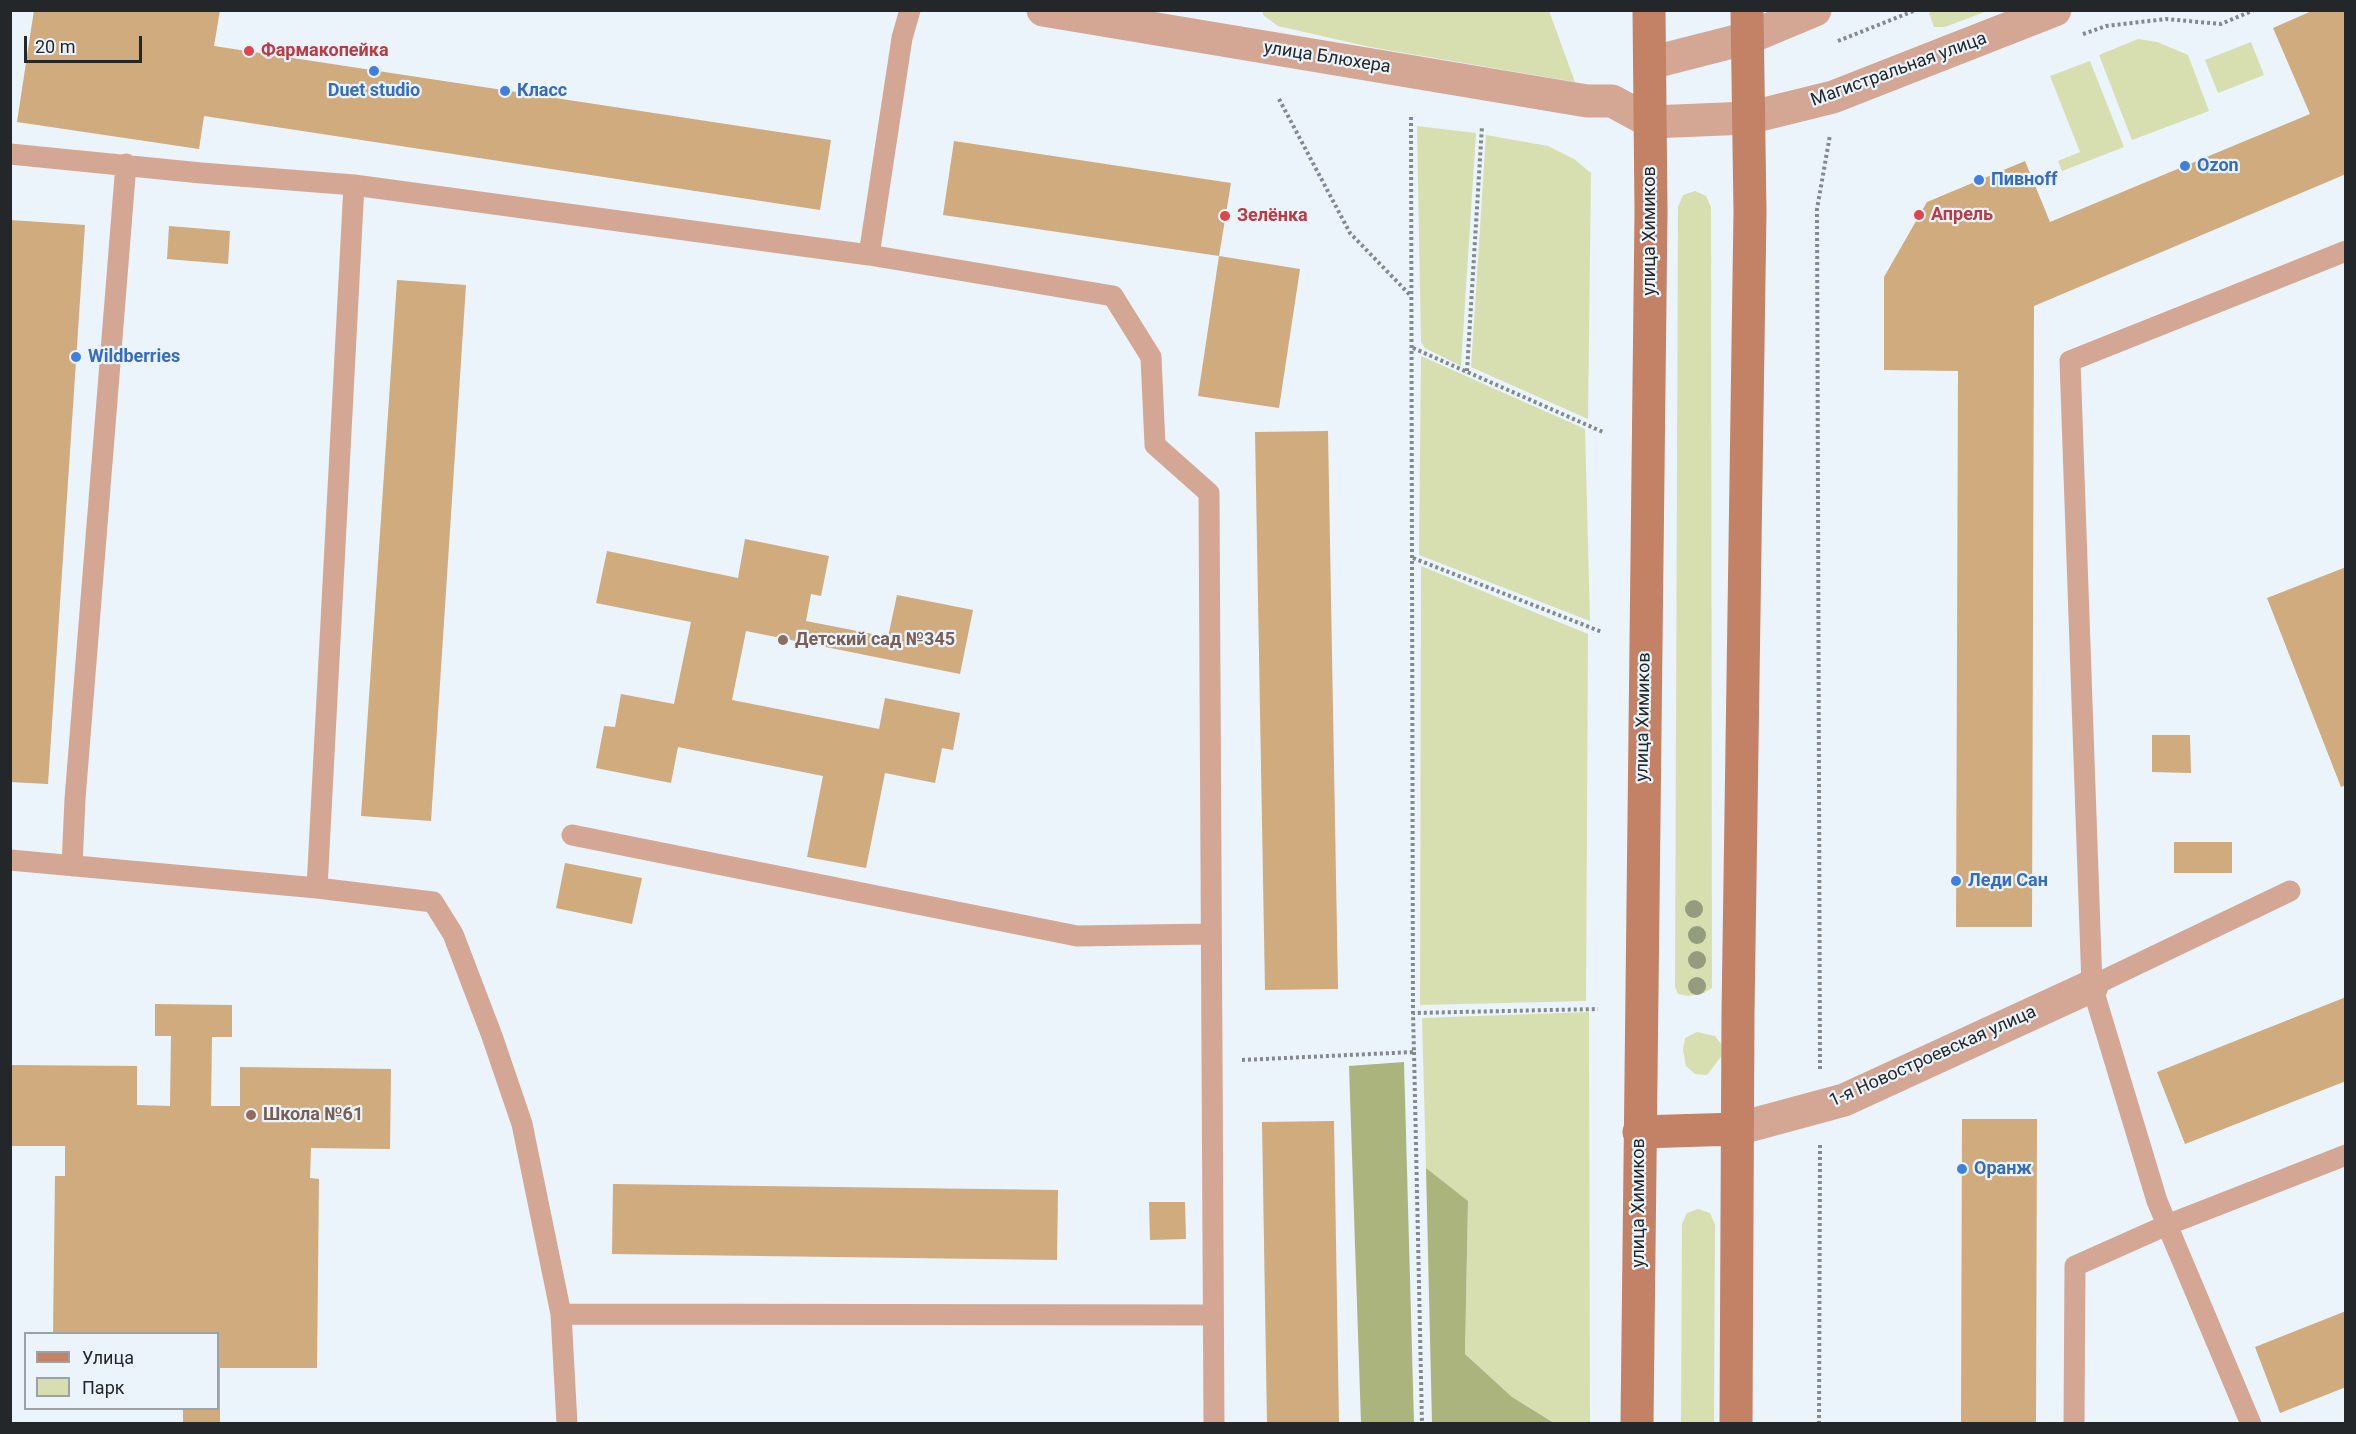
<!DOCTYPE html>
<meta charset="utf-8">
<style>
body{margin:0}
#map{position:relative;width:2356px;height:1434px;overflow:hidden;background:#ebf3fb;font-family:Roboto,sans-serif}
canvas{display:block}
.frame{position:absolute;inset:0;border:12px solid #242729;pointer-events:none}
.legend{position:absolute;left:24px;top:1332px;width:195px;height:78px;box-sizing:border-box;background:#ebf3fb;border:2px solid #9ba1a7;margin:0;padding:8px 10px;list-style:none;font-size:18px;color:#242729}
.legend li{display:flex;align-items:center;gap:12px;height:30px}
.legend b{width:30px;border:2px solid #9ba1a7}
.scale{position:absolute;left:24px;top:36px;width:118px;height:27px;box-sizing:border-box;border:3px solid #242729;border-top:0;padding-left:8px;font-size:18px;line-height:21px;white-space:nowrap;color:#242729;-webkit-text-stroke:4px #ebf3fb;paint-order:stroke}
</style>
<div id="map">
<canvas width="2356" height="1434"></canvas>
<div class="frame"></div>
<ul class="legend">
<li><b style="height:8px;background:#c38165"></b>Улица</li>
<li><b style="height:16px;background:#d7dfb0"></b>Парк</li>
</ul>
<div class="scale">20 m</div>
</div>
<script>
const ctx = document.querySelector('canvas').getContext('2d');
ctx.lineJoin = 'round';
function fillPath(path, color) { ctx.fillStyle = color; ctx.fill(path, 'evenodd'); }
const shape = rows => new Path2D(rows.map(r => 'M' + r).join(''));
function stroke(path, color, width, dash) { ctx.strokeStyle = color; ctx.lineWidth = width; ctx.lineCap = dash ? 'butt' : 'round'; ctx.setLineDash(dash || []); ctx.stroke(path); }
function write(font, color, halo, rows, align = 'center') {
  ctx.font = font + ' Roboto,sans-serif'; ctx.lineWidth = 4.5; ctx.setLineDash([]); ctx.textBaseline = 'middle'; ctx.strokeStyle = halo; ctx.fillStyle = color; for (const [text, x, y, turn = 0] of rows) {
    ctx.save(); ctx.translate(x, y); ctx.rotate((+turn || 0) * Math.PI / 180); ctx.textAlign = isNaN(turn) ? turn : align; if (halo) ctx.strokeText(text, 0, 0); ctx.fillText(text, 0, 0); ctx.restore();
  }
}
const green = shape([
 [1935,10,1987,10,1987,11,1945,27,1934,27,1929,13],
 [1263,11,1549,11,1575,82,1370,47,1278,26,1263,15],
 [2138,39,2157,42,2188,55,2209,111,2132,140,2099,55],
 [2251,42,2264,75,2218,93,2205,60],
 [2090,61,2124,147,2062,171,2058,161,2080,152,2050,76],
 [1417,126,1476,133,1461,366,1425,348,1421,342],
 [1486,135,1548,146,1574,159,1591,173,1588,419,1471,367],
 [1695,191,1706,196,1711,207,1712,988,1704,993,1688,996,1678,994,1675,987,1678,207,1683,195],
 [1421,356,1585,429,1590,621,1419,555],
 [1421,566,1588,634,1586,1001,1420,1005],
 [1589,1012,1590,1423,1554,1423,1512,1397,1465,1354,1468,1202,1426,1168,1422,1018],
 [1697,1032,1715,1036,1721,1044,1721,1057,1707,1075,1695,1074,1686,1066,1683,1050,1685,1038],
 [1698,1209,1710,1213,1715,1225,1714,1423,1681,1423,1682,1224,1687,1213]
]);
const forest = shape([
 [1404,1062,1414,1423,1361,1423,1349,1066],
 [1426,1168,1468,1201,1465,1354,1512,1397,1554,1423,1432,1423]
]);
const building = shape([
 [34,10,220,10,214,46,831,140,820,210,204,116,199,149,17,122],
 [2314,10,2346,10,2346,174,2034,306,2032,927,1956,927,1958,371,1884,370,1884,277,1927,202,2025,161,2050,222,2310,114,2273,28],
 [954,141,1231,183,1219,256,943,215],
 [10,220,85,225,48,784,10,782],
 [169,226,230,231,228,264,167,259],
 [1219,256,1300,269,1279,408,1198,396],
 [397,280,466,285,431,821,361,816],
 [1328,431,1338,989,1265,990,1255,432],
 [745,539,829,556,821,596,811,594,806,621,888,637,897,595,973,610,960,674,746,631,732,700,879,729,885,698,960,713,953,750,942,748,935,783,885,773,866,868,807,857,823,776,678,747,671,783,596,768,604,726,615,727,621,694,674,704,691,622,596,603,607,551,738,578],
 [2346,567,2346,785,2341,787,2267,598],
 [2152,735,2190,735,2191,773,2152,772],
 [2174,842,2232,842,2232,873,2174,873],
 [565,863,642,878,632,924,556,908],
 [2346,997,2346,1081,2185,1144,2157,1072],
 [155,1004,232,1005,232,1037,212,1037,211,1106,240,1106,240,1067,391,1069,390,1149,311,1148,310,1178,319,1179,317,1368,220,1368,220,1424,183,1424,183,1408,218,1408,218,1334,53,1334,55,1176,65,1176,65,1146,10,1146,10,1065,137,1066,137,1105,170,1106,171,1036,155,1036],
 [1962,1119,2037,1119,2036,1424,1961,1424],
 [1334,1121,1339,1424,1267,1424,1262,1122],
 [613,1184,1058,1190,1057,1260,612,1254],
 [1149,1202,1185,1202,1186,1239,1150,1240],
 [2346,1311,2346,1387,2280,1413,2255,1347]
]);
const path = shape([
 [2083,34,2106,26,2166,19,2221,24,2254,10],
 [1838,41,1916,10],
 [1279,99,1350,233,1411,296],
 [1411,117,1413,1013],
 [1413,348,1603,432],
 [1467,371,1482,126],
 [1413,558,1602,632],
 [1414,1052,1422,1424],
 [1242,1060,1414,1052,1413,1013,1598,1009],
 [1820,1069,1817,209,1830,135],
 [1819,1424,1820,1145]
]);
const service = shape([
 [10,154,201,173,354,185,869,255,1113,296,1151,357,1155,445,1209,493,1214,1424],
 [869,255,902,38,910,10],
 [572,835,1077,936,1211,934],
 [10,860,317,888,433,902,453,934,492,1036,522,1124,561,1314,567,1424],
 [72,866,75,799,126,164],
 [317,888,354,185],
 [2092,986,2290,891],
 [561,1314,1213,1315],
 [2074,1424,2075,1266,2167,1225,2346,1155],
 [2251,1424,2157,1201,2092,986,2070,361,2346,251]
]);
const minor = shape([
 [1650,63,1748,38,1815,10],
 [1651,122,1748,118,1833,97,2055,10],
 [1737,1129,1844,1100,2092,986]
]);
const tertiary = shape([
 [1043,10,1587,101,1612,101,1651,122]
]);
const secondary = shape([
 [1639,1132,1737,1129],
 [1637,1424,1651,212,1649,10],
 [1736,1424,1738,1012,1750,212,1747,10]
]);
const trees = [
 [1694,909],
 [1697,935],
 [1697,960],
 [1697,986]
];
const markers = [
 [249,51,6,"#e0444e"],
 [374,71,6,"#3f7fe0"],
 [505,91,6,"#3f7fe0"],
 [2185,166,6,"#3f7fe0"],
 [1979,180,6,"#3f7fe0"],
 [1919,215,6,"#e0444e"],
 [1225,216,6,"#e0444e"],
 [76,357,6,"#3f7fe0"],
 [783,640,6,"#8d6e63"],
 [1956,881,6,"#3f7fe0"],
 [251,1115,6,"#8d6e63"],
 [1962,1169,6,"#3f7fe0"]
];
const healthNames = [
 ["Фармакопейка",261,51],
 ["Апрель",1931,215],
 ["Зелёнка",1237,216]
];
const streetNames = [
 ["улица Блюхера",1327,58,9],
 ["Магистральная улица",1899,70,-20],
 ["улица Химиков",1650,231,-90],
 ["улица Химиков",1644,717,-89],
 ["1-я Новостроевская улица",1933,1057,-24],
 ["улица Химиков",1639,1203,-90]
];
const shopNames = [
 ["Duet studio",374,91,"center"],
 ["Класс",517,91],
 ["Ozon",2197,166],
 ["Пивноff",1991,180],
 ["Wildberries",88,357],
 ["Леди Сан",1968,881],
 ["Оранж",1974,1169]
];
const educationNames = [
 ["Детский сад №345",795,640],
 ["Школа №61",263,1115]
];
fillPath(green, '#d7dfb0');
fillPath(forest, '#acb47e');
fillPath(building, '#cfab7e');
stroke(path, '#84898e', 4, [3, 3]);
stroke(service, '#d4a794', 21);
stroke(minor, '#d4a794', 33);
stroke(tertiary, '#d4a794', 33);
stroke(secondary, '#c38165', 33);
ctx.fillStyle = '#959c7e';
for (const [x, y] of trees) { ctx.beginPath(); ctx.arc(x, y, 9, 0, 2 * Math.PI); ctx.fill(); }
for (const [x, y, r, color] of markers) { const dot = new Path2D(); dot.arc(x, y, r, 0, 2 * Math.PI); ctx.fillStyle = color; ctx.fill(dot); stroke(dot, '#ebf3fb', 2); }
write('bold 18px', '#be3a42', '#ebf3fb', healthNames, 'left');
write('18px', '#242729', '#ebf3fb', streetNames);
write('bold 18px', '#366cbe', '#ebf3fb', shopNames, 'left');
write('bold 18px', '#785e54', '#ebf3fb', educationNames, 'left');
</script>
